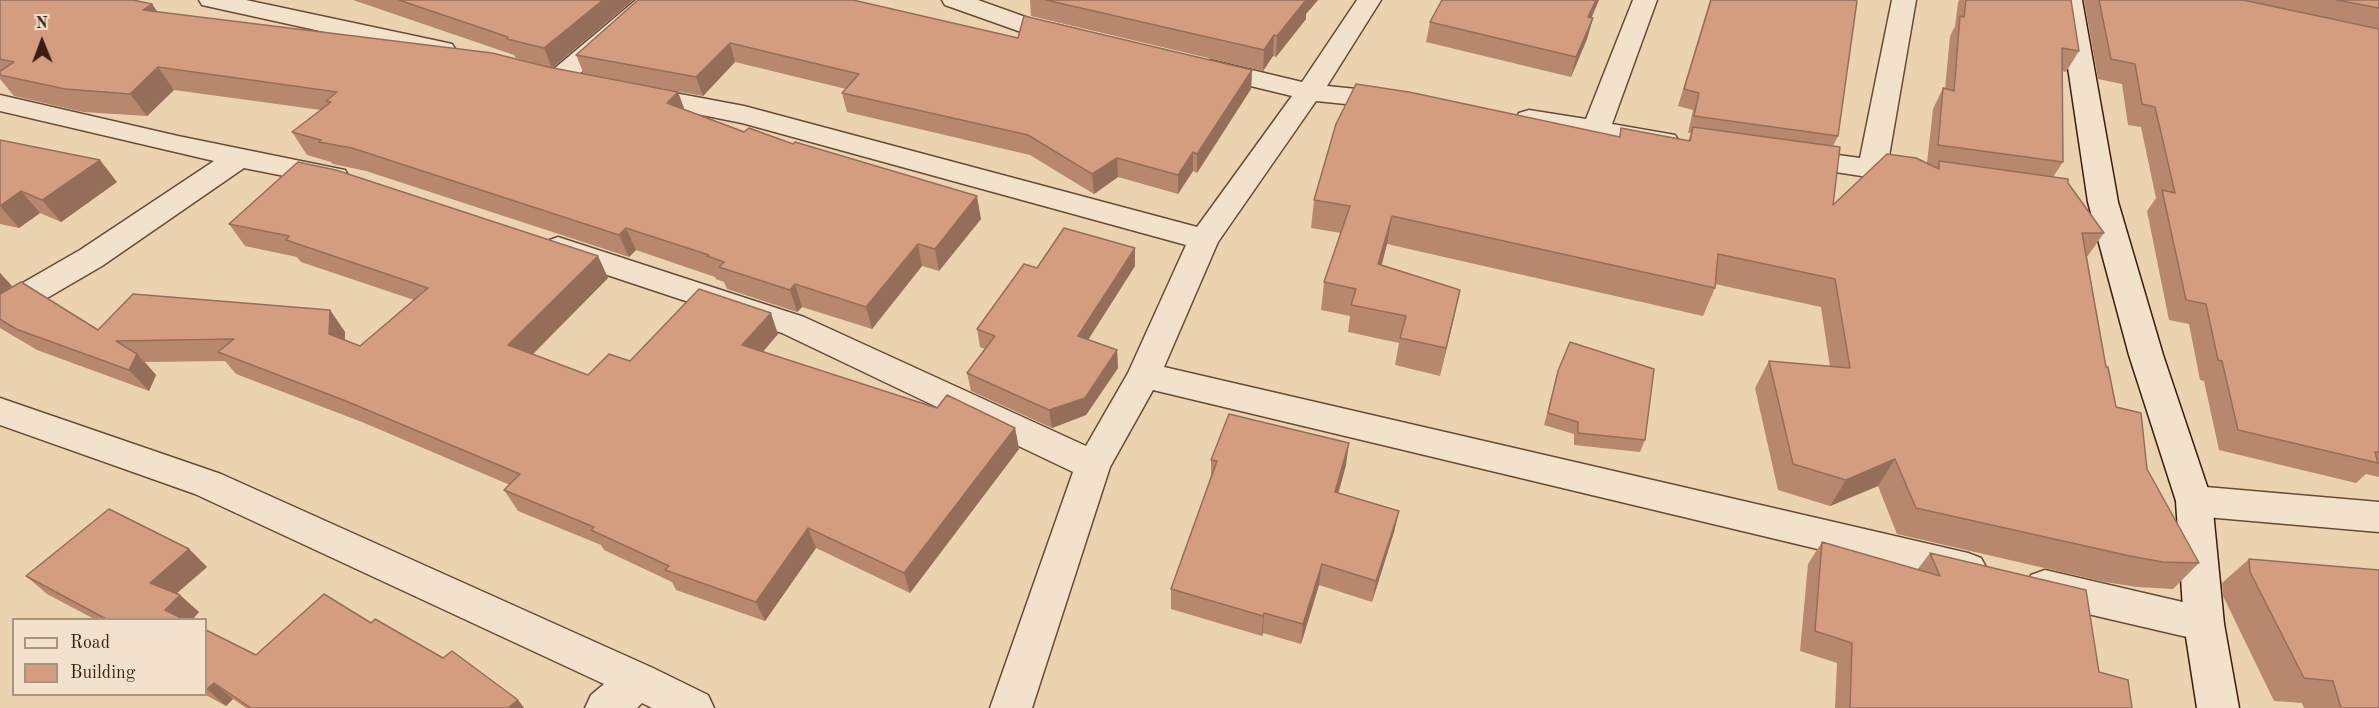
<!DOCTYPE html>
<style>
body{margin:0}
#map{position:relative;width:2379px;height:708px;overflow:hidden;background:#ebd3af;font-family:"Old Standard TT",serif}
canvas{display:block}
.legend{position:absolute;left:12px;top:618px;width:195px;height:78px;box-sizing:border-box;background:#f2e2cb;border:2px solid #aa9380;margin:0;padding:8px 10px;list-style:none;font-size:18px;color:#3d1d0f}
.legend li{display:flex;align-items:center;gap:12px;height:30px}
.legend b{width:30px;border:2px solid #aa9380}
.north{position:absolute;left:12px;top:12px;width:60px;height:60px;-webkit-text-stroke:4px #f2e2cb;paint-order:stroke;rotate:359deg;font-size:16px;font-weight:700;line-height:24px;text-align:center;color:#3d1d0f}
.north::after{content:'';display:block;margin:auto;width:21px;height:27px;background:#3d1d0f;clip-path:polygon(50% 0,100% 100%,50% 72%,0 100%)}
</style>
<div id="map">
<canvas width="2379" height="708"></canvas>
<ul class="legend">
<li><b style="height:8px;background:#f2e2cb"></b>Road</li>
<li><b style="height:16px;background:#d59d80"></b>Building</li>
</ul>
<div class="north">N</div>
</div>
<script>
const ctx = document.querySelector('canvas').getContext('2d');
ctx.lineJoin = 'round';
const shape = rows => new Path2D(rows.map(r => 'M' + r).join(''));
function stroke(path, color, width, dash) { ctx.strokeStyle = color; ctx.lineWidth = width; ctx.lineCap = dash ? 'butt' : 'round'; ctx.setLineDash(dash || []); ctx.stroke(path); }
function fillPath(path, color) { ctx.fillStyle = color; ctx.fill(path, 'evenodd'); }
const street = shape([
 [199,0,246,0,443,42,452,44,456,50,452,56,443,58,211,7,202,5,199,0],
 [636,0,663,0,567,85,558,87,549,85,545,79,549,73,636,0],
 [942,0,978,0,1031,19,1075,29,1079,34,1075,39,1066,42,1024,33,945,5,942,0],
 [1357,0,1381,0,1327,86,1395,93,1405,95,1409,101,1405,107,1395,109,1316,101,1218,242,1164,367,1968,553,1981,558,1987,569,1981,580,1968,585,1153,390,1110,467,1032,708,990,708,1073,472,782,333,547,255,543,248,547,241,558,237,804,317,1086,446,1128,373,1186,245,742,123,627,100,623,94,627,88,637,86,744,106,1197,227,1292,96,1201,74,1197,68,1201,62,1210,60,1302,82,1357,0],
 [1633,0,1657,0,1612,124,1675,135,1679,141,1675,147,1665,150,1519,125,1515,119,1519,113,1529,110,1586,119,1633,0],
 [1892,0,1916,0,1888,162,1924,168,1928,175,1924,182,1914,184,1783,164,1779,158,1783,152,1793,149,1860,158,1892,0],
 [0,95,178,136,335,168,345,170,349,177,345,184,335,186,244,168,102,266,11,319,0,323,0,296,80,250,214,161,0,111,0,95],
 [0,398,221,474,653,668,708,695,714,708,652,708,642,703,637,708,585,708,591,695,604,684,195,494,0,425,0,398],
 [2194,486,2379,502,2379,532,2194,516,2181,512,2176,501,2181,490,2194,486],
 [2045,570,2204,607,2218,612,2224,624,2218,636,2204,641,2045,604,2031,599,2026,587,2031,575,2045,570]
]);
const secondary = shape([
 [2058,0,2082,0,2118,202,2163,355,2212,501,2224,624,2239,708,2197,708,2184,624,2176,501,2129,355,2088,202,2058,0]
]);
const wall = shape([
 [0,0,152,4,157,12,548,67,678,92,684,109,981,219,939,271,922,266,872,329,802,307,797,312,727,289,724,282,716,279,715,277,636,250,629,257,366,171,333,164,331,162,307,155,292,132,321,110,174,90,147,116,83,112,14,96,0,79],
 [353,0,633,0,552,68,516,58,514,55],
 [639,0,1018,38,1252,70,1251,89,1197,173,1193,171,1178,194,1118,177,1094,194,1030,155,847,112,842,93,846,89,735,62,703,96,584,74,576,55],
 [1030,0,1318,0,1306,14,1306,19,1276,57,1273,56,1263,71,1031,16],
 [1710,0,1854,0,1838,136,1833,146,1833,205,1927,163,1933,109,1943,88,1945,89,1950,36,1955,26,1958,3,1959,0,2071,0,2079,51,2066,72,2062,71,2063,162,2053,177,2068,183,2104,233,2087,257,2106,367,2116,407,2147,469,2199,563,2173,589,2137,587,2105,582,1897,534,1878,486,1830,506,1778,490,1755,388,1769,361,1830,367,1821,307,1715,284,1715,288,1703,316,1387,244,1382,265,1460,290,1440,376,1395,365,1399,343,1348,332,1350,316,1321,310,1324,282,1341,233,1311,228,1314,200,1619,137,1621,128,1688,141,1691,133,1688,133,1693,110,1678,106],
 [2084,0,2379,0,2379,477,2366,474,2356,483,2219,450,2204,381,2200,380,2189,324,2169,320,2147,211,2156,198,2141,127,2128,125,2122,84,2098,79],
 [1593,18,1587,39,1571,77,1426,42,1430,22],
 [0,140,117,182,61,222,40,213,19,228,0,224],
 [229,224,598,256,608,278,533,354,588,375,630,361,778,334,763,352,937,408,1015,428,1019,449,910,593,816,548,765,621,676,590,672,582,604,550,601,545,518,511,504,490,510,485,362,422,236,374,225,361,145,362,156,375,149,391,37,350,0,328,0,273,12,286,2,293,98,330,330,310,345,332,345,340,360,346,414,300,301,262,297,257,245,246],
 [1135,266,1088,340,1117,350,1118,368,1086,415,1052,428,971,391,967,373,985,349,980,347,977,329,1037,268],
 [1558,371,1645,440,1640,452,1574,445,1574,434,1544,425],
 [1211,460,1346,465,1338,493,1399,511,1394,532,1372,602,1319,585,1301,644,1263,633,1262,636,1171,609,1171,589,1211,476],
 [1822,542,1917,570,1930,553,2099,672,2132,708,1835,708,1837,663,1800,651,1808,564],
 [189,549,207,567,177,593,199,612,192,620,96,620,47,594,26,576],
 [2249,559,2379,708,2304,708,2302,703,2274,701,2223,596,2222,583],
 [371,623,443,658,518,700,524,708,246,708,233,699,226,706,204,694,206,694,206,630,256,655]
]);
const shadedWall = shape([
 [603,0,633,0,552,68,544,48],
 [1304,0,1318,0,1306,14,1306,19,1276,57,1277,36],
 [1596,0,1599,0,1583,38,1588,17],
 [152,4,167,26,143,10],
 [1593,18,1587,39,1571,77,1576,57],
 [1274,35,1273,56,1263,71,1264,50],
 [730,43,735,62,703,96,696,77],
 [158,67,174,90,147,116,130,94],
 [1252,70,1251,89,1197,173,1197,154],
 [678,92,686,114,667,103],
 [1193,152,1193,171,1178,194,1178,175],
 [1117,158,1118,177,1094,194,1092,174],
 [100,160,117,182,61,222,42,200],
 [21,191,40,213,19,228,0,206],
 [977,196,981,219,939,271,935,249],
 [1392,216,1387,244,1374,292,1378,264],
 [626,228,636,250,629,257,619,235],
 [918,244,922,266,872,329,866,307],
 [1135,248,1135,266,1079,354,1078,336],
 [598,256,608,278,521,366,508,345],
 [0,273,12,286,0,295],
 [795,284,802,307,797,312,790,290],
 [1460,290,1454,318,1440,376,1446,348],
 [330,310,345,332,344,356,329,334],
 [771,313,778,334,750,366,742,345],
 [1117,350,1118,368,1086,415,1052,428,1049,410],
 [137,354,156,375,149,391,129,370],
 [1015,428,1019,449,910,593,904,573],
 [1349,443,1346,465,1333,513,1335,492],
 [1895,459,1878,486,1830,506,1846,480],
 [1399,511,1394,532,1372,602,1376,581],
 [808,528,816,548,765,621,756,602],
 [189,549,207,567,169,600,150,583],
 [1322,564,1319,585,1301,644,1303,624],
 [180,595,199,612,192,620,176,620,165,610],
 [1264,613,1263,633,1262,636,1263,616],
 [214,683,233,699,226,706,207,689],
 [518,700,524,708,508,708]
]);
const building = shape([
 [0,0,133,0,152,4,143,10,492,53,548,67,678,92,667,103,744,132,749,128,793,144,795,142,977,196,935,249,918,244,866,307,795,284,790,290,719,267,724,262,707,256,709,255,626,228,619,235,352,148,319,142,321,140,292,132,331,102,326,101,337,92,158,67,130,94,65,89,0,75,0,71,14,62,0,59,0,0],
 [399,0,603,0,544,48,507,39,508,37,399,0],
 [638,0,853,0,1018,38,1024,16,1252,70,1197,154,1193,152,1178,175,1117,158,1092,174,1028,135,842,93,859,74,730,43,696,77,576,55,638,0],
 [1046,0,1306,0,1277,36,1274,35,1264,50,1046,0],
 [1442,0,1596,0,1588,17,1593,18,1576,57,1430,22,1442,0],
 [1711,0,1854,0,1857,1,1838,136,1694,116,1699,93,1684,89,1711,0],
 [1966,0,2071,0,2079,51,2062,48,2063,162,1938,145,1943,88,1954,91,1960,16,1964,17,1966,0],
 [2099,0,2243,0,2379,29,2379,452,2375,452,2378,463,2238,430,2222,361,2218,360,2206,304,2186,300,2162,190,2175,193,2155,107,2142,104,2135,64,2111,59,2099,0],
 [2337,0,2379,0,2379,8,2337,0],
 [1356,84,1409,92,1620,137,1621,128,1690,141,1693,127,1840,147,1833,205,1887,154,1916,158,1939,169,1939,161,2068,179,2068,183,2104,233,2082,233,2106,367,2108,367,2116,407,2141,413,2147,469,2199,563,2163,562,2130,556,1916,508,1895,459,1846,480,1793,464,1769,361,1850,368,1835,279,1718,254,1715,288,1392,216,1378,264,1460,290,1446,348,1400,338,1406,316,1351,305,1356,289,1324,282,1350,206,1314,200,1336,124,1356,84],
 [0,140,100,160,42,200,21,191,0,206,0,140],
 [298,162,336,170,598,256,508,345,588,375,609,354,630,361,699,289,771,313,742,345,937,408,947,395,1015,428,904,573,808,528,756,602,665,570,669,566,591,530,594,527,504,490,520,474,346,401,218,352,234,339,116,341,137,354,129,370,16,329,0,319,0,294,21,282,98,330,133,294,330,310,329,334,360,346,428,288,286,240,289,236,229,224,298,162],
 [1064,228,1135,248,1078,336,1117,350,1085,398,1049,410,967,373,995,336,977,329,1024,264,1037,268,1064,228],
 [1570,342,1654,369,1645,440,1578,433,1578,422,1548,413,1558,371,1570,342],
 [1229,414,1349,443,1335,492,1399,511,1376,581,1322,564,1303,624,1264,613,1263,616,1171,589,1217,461,1211,460,1229,414],
 [109,509,189,549,150,583,180,595,165,610,185,620,108,620,26,576,109,509],
 [1822,542,1940,576,1930,553,2086,590,2099,672,2128,680,2132,708,1850,708,1852,643,1815,631,1822,542],
 [2249,559,2379,570,2379,708,2341,708,2333,681,2304,678,2250,572,2249,559],
 [324,594,371,623,375,619,443,658,452,651,518,700,508,708,251,708,214,683,207,689,206,689,206,630,256,655,324,594]
]);
stroke(street, '#684a37', 3);
stroke(secondary, '#3d1d0f', 3);
fillPath(street, '#f2e2cb');
fillPath(secondary, '#f2e2cb');
fillPath(wall, '#b7876e');
fillPath(shadedWall, '#956e5a');
fillPath(building, '#d59d80');
stroke(building, '#956e5a', 1.5);
</script>
